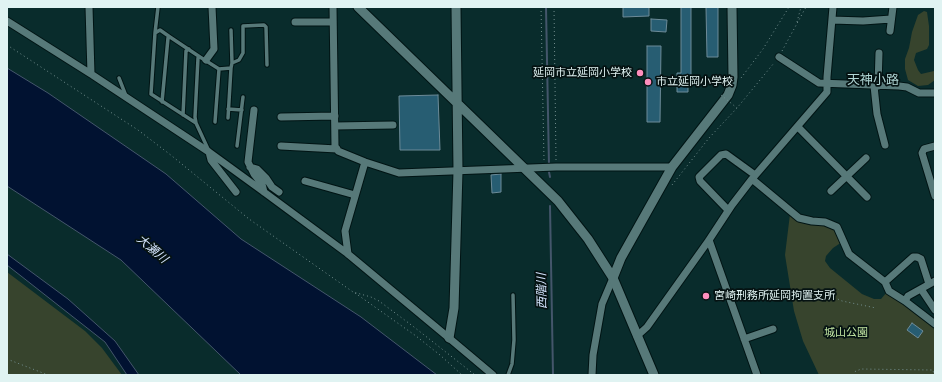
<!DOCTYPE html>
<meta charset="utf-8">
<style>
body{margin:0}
#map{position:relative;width:942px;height:382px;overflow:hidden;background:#092c2c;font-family:Inter,sans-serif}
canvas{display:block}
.frame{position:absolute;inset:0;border:8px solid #e0f3f2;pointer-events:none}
</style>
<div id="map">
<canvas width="942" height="382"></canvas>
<div class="frame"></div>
</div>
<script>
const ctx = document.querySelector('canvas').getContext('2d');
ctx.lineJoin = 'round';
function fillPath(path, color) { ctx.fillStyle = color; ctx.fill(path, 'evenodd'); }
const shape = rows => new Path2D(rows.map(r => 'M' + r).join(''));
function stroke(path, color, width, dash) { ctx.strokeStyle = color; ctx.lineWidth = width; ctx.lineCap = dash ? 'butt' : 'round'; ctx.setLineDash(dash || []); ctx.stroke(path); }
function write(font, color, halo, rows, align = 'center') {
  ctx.font = font + ' Inter,"Noto Sans JP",sans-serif'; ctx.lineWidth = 3.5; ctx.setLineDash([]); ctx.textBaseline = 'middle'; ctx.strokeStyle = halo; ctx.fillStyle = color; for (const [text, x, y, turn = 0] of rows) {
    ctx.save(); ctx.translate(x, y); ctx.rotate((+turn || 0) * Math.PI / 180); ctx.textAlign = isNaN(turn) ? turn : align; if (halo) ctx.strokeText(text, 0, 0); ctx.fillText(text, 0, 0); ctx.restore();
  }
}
const green = shape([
 [924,11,927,12,929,26,929,45,927,49,916,53,914,60,918,70,921,74,934,71,935,80,928,85,918,86,908,80,905,69,905,59,909,48,912,32,918,15],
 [790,214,832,226,842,242,833,248,826,256,825,261,830,268,862,294,874,299,881,299,887,292,933,326,935,333,935,375,819,375,803,341,794,311,785,255],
 [7,272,85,331,102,348,122,375,7,375]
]);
const water = shape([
 [7,68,48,93,166,174,241,239,361,317,437,375,241,375,121,260,7,186,7,68],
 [7,254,68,299,115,341,139,375,127,375,105,342,7,265,7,254]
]);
const stream = shape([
 [546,7,549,166],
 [549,172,550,177],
 [550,206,553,375]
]);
const building = shape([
 [623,7,649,7,649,16,623,17,623,7],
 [681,7,691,7,691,78,688,79,688,92,677,92,677,73,681,73,681,7],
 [706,7,718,7,718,57,707,57,706,7],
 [651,19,667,20,666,32,651,31,651,19],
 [647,46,661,46,660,122,647,122,647,46],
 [438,95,440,150,400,150,399,96,438,95],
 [501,174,501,192,492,193,491,175,501,174],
 [912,323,923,331,918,338,907,330,912,323]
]);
const path = shape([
 [541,7,544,160],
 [554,7,556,160],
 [797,22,801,7],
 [7,45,138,130,172,156,249,219,353,292,371,297,379,301,414,327,475,375],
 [782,51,806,7],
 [741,78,763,49,789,7],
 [672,185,709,138,737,108,774,63],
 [355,293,416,336,440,355,462,375],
 [827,294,842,301,876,308],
 [7,359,48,375],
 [854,375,854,372,861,369,933,370,934,375]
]);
const service = shape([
 [231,30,232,63],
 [155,33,158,7],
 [170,37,160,30,155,33,151,94,196,123],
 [231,68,232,63,239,60,243,53,243,26,264,25,266,27,267,65],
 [119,78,126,96],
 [162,102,168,38,170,37,200,57],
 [228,109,242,110],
 [183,115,186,51,189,49],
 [215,122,219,69],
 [237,146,243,97],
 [208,149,196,123,195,117,198,58,200,57,219,69,231,68,228,118],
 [508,375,512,364,514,340,513,295]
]);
const minor = shape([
 [89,7,91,74],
 [333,7,335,146,338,151,365,162,399,173,556,167,672,167],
 [832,20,863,21,891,19],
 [7,21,91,74,209,152,264,192,348,254,449,338,493,375],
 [295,22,333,22],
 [890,31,893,7],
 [779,57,819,83,899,86,907,87,919,93,935,93],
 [206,60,214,49,212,7],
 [874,86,877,114,885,145],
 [878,86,879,53],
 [254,110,248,162,254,174,262,184,264,192],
 [281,117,335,116],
 [335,126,393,125],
 [798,127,867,197],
 [281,146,337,149],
 [935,146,924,149,922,153,935,196],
 [209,152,211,160,236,192],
 [250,167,257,169,266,178,272,187,279,192],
 [752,179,799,218,812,221,825,222,837,227,849,254,885,282,889,291,905,301,908,296,935,281],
 [305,181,355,195],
 [831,191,866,158],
 [728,210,700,181,699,177,721,155,726,154,755,175],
 [709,240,757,375],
 [348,254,345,231,365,162],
 [885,282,913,257,917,257,921,259,929,284],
 [921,289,935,310],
 [905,301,935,324],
 [637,336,647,327,709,240,732,205,752,179,827,92,827,77,833,7],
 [744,339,773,329],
 [592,375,593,355,602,304,613,278]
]);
const tertiary = shape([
 [358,7,558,201,588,239,613,278,654,375],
 [613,278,621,258,672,167,728,95,732,85,733,77,732,7],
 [449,338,454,308,458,171,456,7]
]);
const pathBridge = shape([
 [721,95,737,108]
]);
const markers = [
 [640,73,4,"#fe8ebd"],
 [648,82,4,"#fe8ebd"],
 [706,296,4,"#fe8ebd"]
];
const poiNames = [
 ["延岡市立延岡小学校",632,73,"right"],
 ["市立延岡小学校",656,82],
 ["宮崎刑務所延岡拘置支所",714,296]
];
const parkNames = [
 ["城山公園",846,333]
];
const waterNames = [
 ["大瀬川",152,249,41],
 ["西階川",542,291,-91]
];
const quarterNames = [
 ["天神小路",873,80]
];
fillPath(green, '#37442d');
fillPath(water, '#011231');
stroke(water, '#44566b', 1);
stroke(stream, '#44566b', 2);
fillPath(building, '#275d72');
stroke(building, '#6d8b98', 1);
stroke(service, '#001414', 5.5);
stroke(minor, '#001414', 9);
stroke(tertiary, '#001414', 11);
stroke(path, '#738e8e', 1, [1, 3]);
stroke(service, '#577979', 3.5);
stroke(minor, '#577979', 7);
stroke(tertiary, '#577979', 9);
stroke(pathBridge, '#738e8e', 1, [1, 3]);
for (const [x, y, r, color] of markers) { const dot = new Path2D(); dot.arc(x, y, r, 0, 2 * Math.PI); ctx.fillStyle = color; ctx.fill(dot); stroke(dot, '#051212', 1.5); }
write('11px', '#e0f3f2', '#051212', poiNames, 'left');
write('11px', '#c1e5a2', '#051212', parkNames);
write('italic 12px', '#d3e3fc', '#051212', waterNames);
write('13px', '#b0d5d4', '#051212', quarterNames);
</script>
